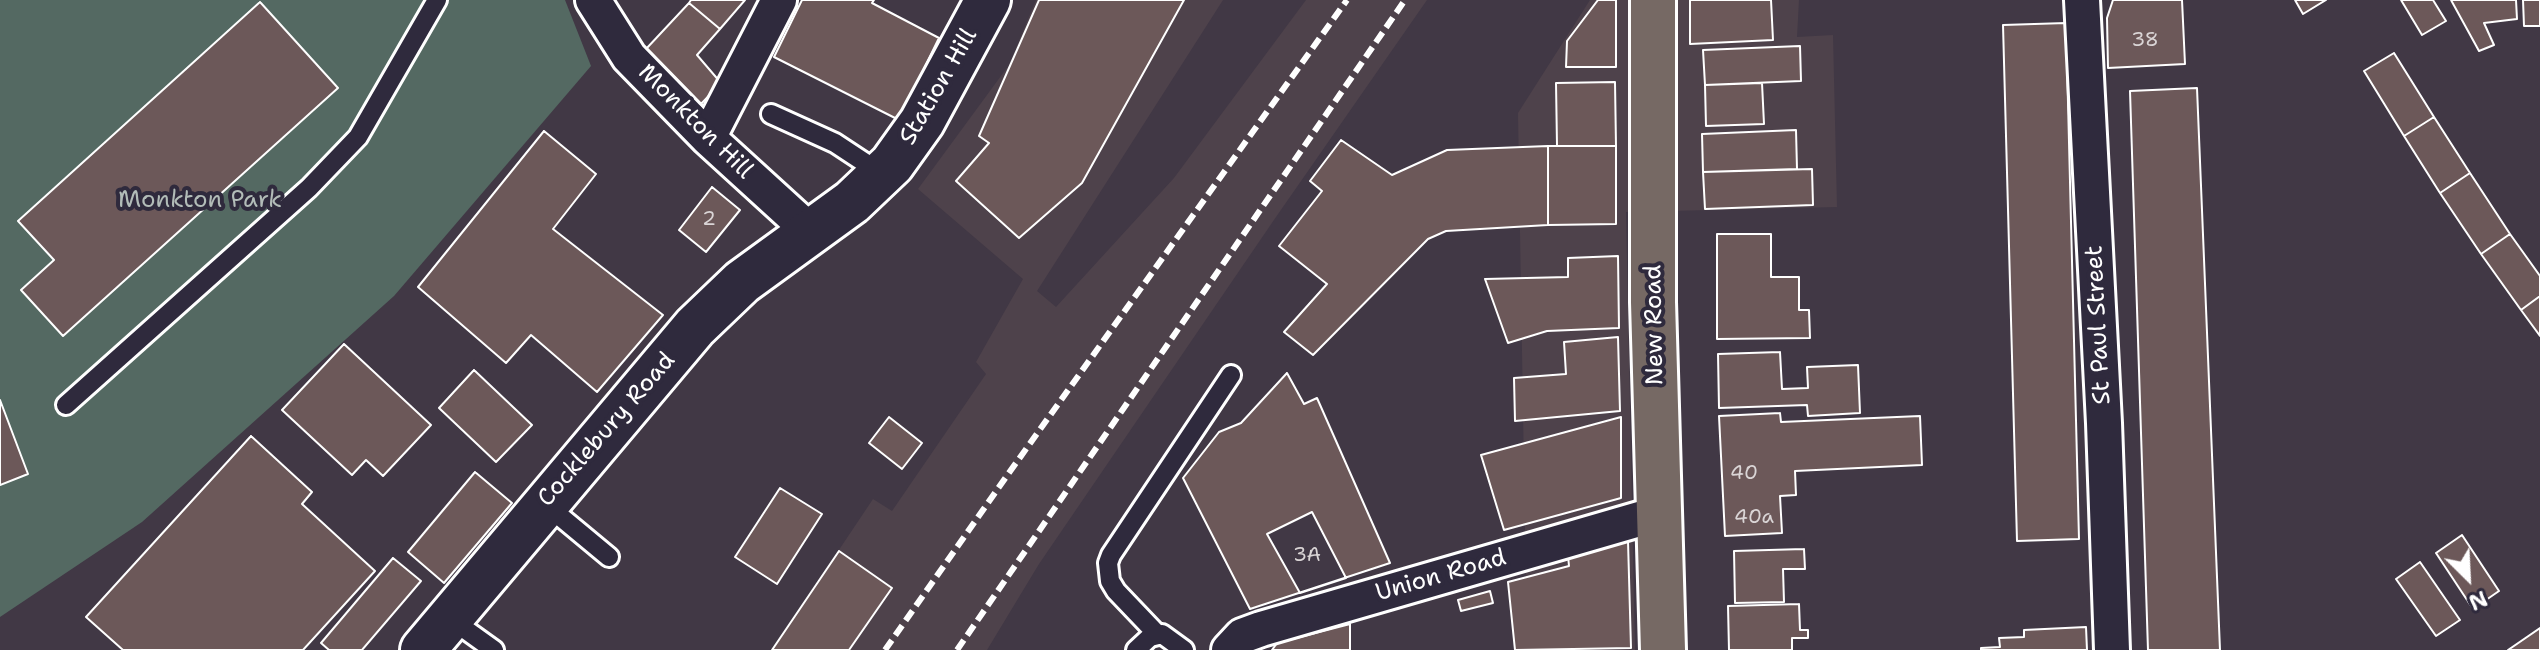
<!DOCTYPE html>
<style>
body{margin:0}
#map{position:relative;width:2540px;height:650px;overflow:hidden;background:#413845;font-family:"Shantell Sans",sans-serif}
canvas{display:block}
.north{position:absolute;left:2428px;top:538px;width:80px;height:80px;-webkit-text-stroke:6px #2f2a3d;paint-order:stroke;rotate:156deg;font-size:22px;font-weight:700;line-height:32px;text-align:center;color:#fff}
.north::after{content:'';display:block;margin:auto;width:28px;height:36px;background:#fff;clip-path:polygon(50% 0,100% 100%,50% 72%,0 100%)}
</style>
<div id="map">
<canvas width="2540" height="650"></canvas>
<div class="north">N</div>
</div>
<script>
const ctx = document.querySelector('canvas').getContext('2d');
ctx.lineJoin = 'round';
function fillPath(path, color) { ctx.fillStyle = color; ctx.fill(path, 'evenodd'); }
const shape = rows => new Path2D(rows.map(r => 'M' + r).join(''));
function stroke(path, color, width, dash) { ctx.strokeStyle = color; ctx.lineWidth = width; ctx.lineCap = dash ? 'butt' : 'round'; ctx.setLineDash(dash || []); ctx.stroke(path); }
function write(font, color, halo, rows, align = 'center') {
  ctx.font = font + ' "Shantell Sans",sans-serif'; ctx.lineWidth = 8; ctx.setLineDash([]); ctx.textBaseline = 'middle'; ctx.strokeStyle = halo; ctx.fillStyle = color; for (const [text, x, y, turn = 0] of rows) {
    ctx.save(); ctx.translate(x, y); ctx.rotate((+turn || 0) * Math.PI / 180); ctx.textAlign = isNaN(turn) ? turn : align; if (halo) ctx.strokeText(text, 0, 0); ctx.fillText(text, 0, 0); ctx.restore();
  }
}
const built = shape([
 [1036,0,1223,0,1037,291,1056,307,1174,178,1306,0,1427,0,1276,217,1039,564,987,650,772,650,873,499,892,511,986,374,976,362,1023,279,918,189,1009,65],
 [1590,0,1799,0,1797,37,1833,35,1837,207,1626,212,1635,650,1527,650,1518,113]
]);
const green = shape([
 [0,0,565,0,591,66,394,296,142,522,0,617]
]);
const building = shape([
 [691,0,745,0,720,29,689,3,691,0],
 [802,0,874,0,872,3,939,38,899,120,774,57,802,0],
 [1039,0,1184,0,1082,183,1019,238,956,181,989,143,979,136,1039,0],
 [1598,0,1616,0,1616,67,1566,67,1567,41,1598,0],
 [1690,0,1771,0,1773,40,1690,44,1690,0],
 [2113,0,2182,0,2185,64,2108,68,2107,18,2113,0],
 [2295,0,2326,0,2303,14,2295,0],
 [2401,0,2433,0,2446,21,2422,35,2401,0],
 [2451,0,2516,0,2517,19,2484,23,2494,45,2479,51,2451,0],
 [2523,0,2540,0,2540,26,2524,26,2523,0],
 [260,2,338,88,63,336,21,290,54,260,18,221,260,2],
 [689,3,720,29,697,55,721,83,701,104,646,49,689,3],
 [2066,23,2079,539,2017,541,2003,25,2066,23],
 [1800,46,1801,81,1705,85,1703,50,1800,46],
 [2394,53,2434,117,2404,136,2364,71,2394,53],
 [1615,82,1616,146,1557,146,1556,83,1615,82],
 [1762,83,1764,124,1706,126,1705,85,1762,83],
 [2197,88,2220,650,2148,650,2130,91,2197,88],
 [2434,117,2470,173,2440,193,2404,136,2434,117],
 [1796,130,1797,169,1703,172,1702,134,1796,130],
 [544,131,596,174,553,229,663,315,597,392,531,335,506,363,418,287,544,131],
 [1341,140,1392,175,1447,150,1548,146,1548,225,1446,231,1428,239,1313,355,1284,332,1327,284,1279,246,1322,191,1310,181,1341,140],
 [1548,146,1616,146,1616,224,1548,225,1548,146],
 [1812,169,1813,205,1705,209,1703,172,1812,169],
 [2470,173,2510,234,2481,254,2440,193,2470,173],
 [712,187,740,210,706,252,679,230,712,187],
 [1717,234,1771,234,1771,277,1799,277,1799,310,1809,310,1810,338,1717,339,1717,234],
 [2510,234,2540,276,2540,296,2521,310,2481,254,2510,234],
 [1618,256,1619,328,1547,331,1508,343,1485,279,1568,277,1568,258,1618,256],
 [2540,296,2540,336,2521,310,2540,296],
 [1618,337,1620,411,1515,421,1514,378,1566,374,1564,342,1618,337],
 [344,344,431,425,383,476,366,460,352,475,282,410,344,344],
 [1780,352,1782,389,1808,388,1807,367,1858,365,1860,413,1808,416,1807,405,1719,408,1718,354,1780,352],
 [474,370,532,425,496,462,439,408,474,370],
 [1287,373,1304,404,1317,398,1390,563,1250,609,1183,478,1219,432,1241,423,1287,373],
 [0,400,28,474,0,485,0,400],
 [1780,413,1781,422,1920,416,1922,465,1795,471,1796,495,1780,496,1782,533,1725,536,1719,416,1780,413],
 [889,417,922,443,902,469,869,443,889,417],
 [1621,417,1621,498,1504,530,1481,455,1621,417],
 [251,436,312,492,302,504,375,571,303,650,123,650,86,617,251,436],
 [475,472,512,503,444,583,408,552,475,472],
 [780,488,822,514,777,584,735,557,780,488],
 [1312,512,1346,578,1300,593,1267,534,1312,512],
 [2462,535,2499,591,2473,609,2436,553,2462,535],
 [1628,541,1631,648,1515,650,1508,582,1569,566,1568,556,1628,541],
 [1804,549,1805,569,1783,569,1784,602,1735,603,1734,551,1804,549],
 [839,551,892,588,849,650,772,650,839,551],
 [393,558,421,581,362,650,329,650,321,643,393,558],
 [2420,562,2460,620,2436,636,2396,579,2420,562],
 [1490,591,1493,603,1461,611,1458,600,1490,591],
 [1799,604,1800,630,1808,630,1808,638,1792,638,1792,650,1729,650,1728,606,1799,604],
 [1350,624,1350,650,1272,650,1277,643,1350,624],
 [2086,627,2087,650,1981,650,1981,648,2000,647,1999,638,2024,637,2024,630,2086,627],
 [2540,628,2540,650,2508,650,2540,628]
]);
const lane = shape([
 [771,114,835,143,882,174],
 [66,405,309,188,358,137,437,0],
 [544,503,609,557],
 [448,617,494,650],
 [1157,634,1116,591,1110,581,1108,563,1111,555,1231,375],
 [1136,650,1150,637,1162,634,1184,650]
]);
const street = shape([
 [593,0,629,57,708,138,811,232],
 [2082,0,2104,423,2112,650],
 [708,138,779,0],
 [1229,650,1242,636,1261,629,1660,513]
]);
const secondary = shape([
 [423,650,695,327,742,282,852,202,892,164,922,122,988,0]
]);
const primary = shape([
 [1653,0,1653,302,1663,650]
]);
const rail = shape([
 [885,650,1006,477,1347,0],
 [957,650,1405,0]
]);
const numberNames = [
 ["38",2145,41],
 ["2",709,220],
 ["40",1744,474],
 ["40a",1754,518],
 ["3A",1307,556]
];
const streetNames = [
 ["Station Hill",939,87,-60],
 ["Monkton Hill",695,122,45],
 ["New Road",1655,325,-91],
 ["St Paul Street",2099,325,-93],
 ["Cocklebury Road",607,430,-49],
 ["Union Road",1441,576,-16]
];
const parkNames = [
 ["Monkton Park",200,201]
];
fillPath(built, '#4e424b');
fillPath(green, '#546962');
fillPath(building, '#6c5859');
stroke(building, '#fff', 2);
stroke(lane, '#fff', 24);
stroke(street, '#fff', 40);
stroke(secondary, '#fff', 50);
stroke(primary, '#fff', 50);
stroke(lane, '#2f2a3d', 18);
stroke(street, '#2f2a3d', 34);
stroke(secondary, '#2f2a3d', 44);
stroke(primary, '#766964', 44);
stroke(rail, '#fff', 6, [12, 6]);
write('20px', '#dad5d6', null, numberNames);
write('24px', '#fff', '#2f2a3d', streetNames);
write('24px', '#b2bcb8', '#2f2a3d', parkNames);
</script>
